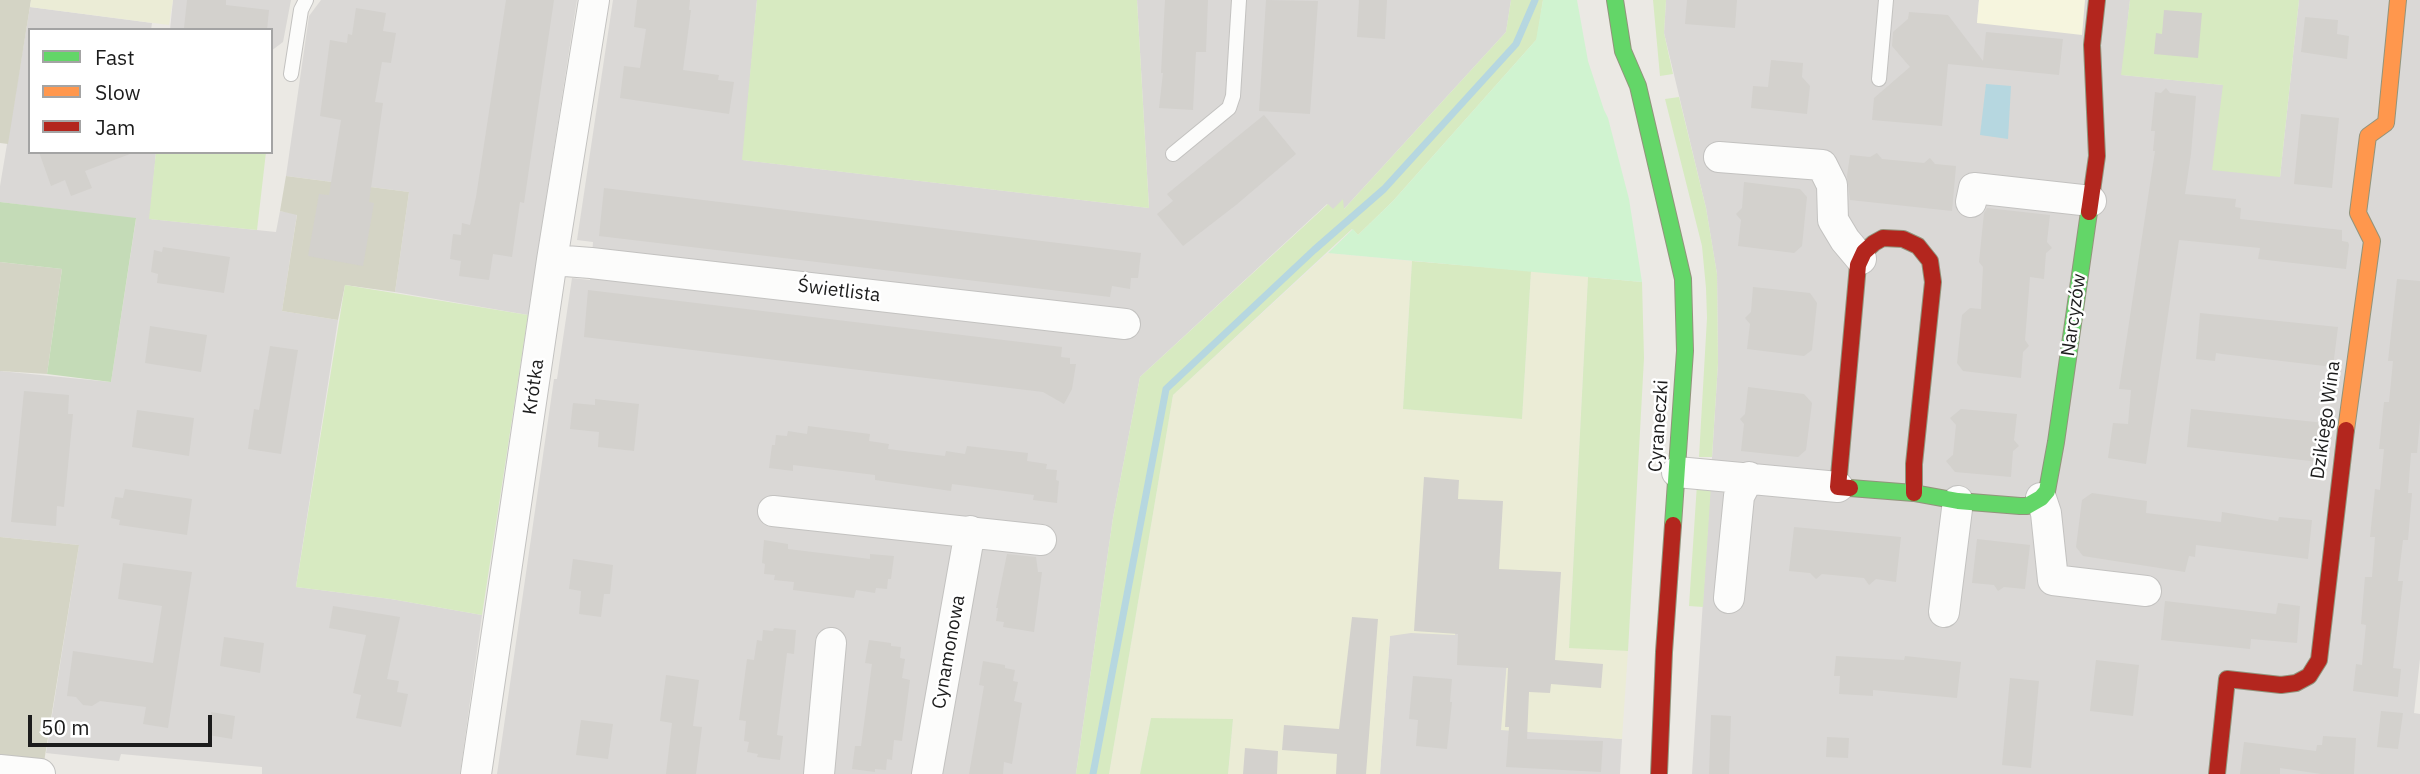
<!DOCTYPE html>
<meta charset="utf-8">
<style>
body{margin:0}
#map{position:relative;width:2420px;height:774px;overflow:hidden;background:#ebe9e4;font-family:"IBM Plex Sans",sans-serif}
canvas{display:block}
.legend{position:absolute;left:28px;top:28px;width:245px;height:126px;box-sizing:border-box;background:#fff;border:2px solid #a4a4a4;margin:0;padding:9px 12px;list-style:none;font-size:21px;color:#1c1c1c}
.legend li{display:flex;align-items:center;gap:14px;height:35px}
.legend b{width:35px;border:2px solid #a4a4a4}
.scale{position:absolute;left:28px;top:715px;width:184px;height:32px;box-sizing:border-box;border:4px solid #1c1c1c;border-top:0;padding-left:9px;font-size:21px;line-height:24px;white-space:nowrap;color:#1c1c1c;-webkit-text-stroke:5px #fff;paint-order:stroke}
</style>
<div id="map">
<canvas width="2420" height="774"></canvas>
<ul class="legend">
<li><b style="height:9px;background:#63d668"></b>Fast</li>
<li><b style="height:9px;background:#ff974d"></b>Slow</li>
<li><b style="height:9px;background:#b3261e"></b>Jam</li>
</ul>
<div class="scale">50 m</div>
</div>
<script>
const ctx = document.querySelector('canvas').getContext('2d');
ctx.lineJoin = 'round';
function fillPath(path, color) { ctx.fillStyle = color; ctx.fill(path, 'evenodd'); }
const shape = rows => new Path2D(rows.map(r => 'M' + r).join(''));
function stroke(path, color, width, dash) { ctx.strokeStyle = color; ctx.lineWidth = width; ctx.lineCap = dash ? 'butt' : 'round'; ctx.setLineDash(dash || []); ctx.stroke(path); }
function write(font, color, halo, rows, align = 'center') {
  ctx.font = font + ' "IBM Plex Sans",sans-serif'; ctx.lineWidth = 5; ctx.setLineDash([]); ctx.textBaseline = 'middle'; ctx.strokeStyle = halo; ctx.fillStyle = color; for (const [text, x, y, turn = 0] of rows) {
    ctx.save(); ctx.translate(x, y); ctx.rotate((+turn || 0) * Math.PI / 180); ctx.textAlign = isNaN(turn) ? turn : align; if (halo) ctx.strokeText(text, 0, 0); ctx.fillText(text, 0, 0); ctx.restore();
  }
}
const residential = shape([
 [173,0,291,0,283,42,271,51,271,30,170,30],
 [321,0,577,0,528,315,395,292,409,192,286,176,309,16],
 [613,0,757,0,743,160,1149,208,1137,0,1511,0,1506,32,1343,210,1332,209,1327,204,1140,377,1113,518,1076,774,497,774,554,379,557,379,572,278,590,280,593,242,577,240],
 [1666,0,1979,0,1977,23,2085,0,2130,0,2122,75,2224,85,2280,177,2299,0,2420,0,2420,659,2414,713,2420,714,2420,774,1692,774,1718,363,1717,274,1706,208,1664,33],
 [30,7,152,23,151,30,30,30,30,152,156,152,150,219,276,232,280,211,297,214,282,311,338,320,296,587,391,599,482,615,460,774,262,774,262,767,121,754,119,761,46,753,79,545,0,537,0,371,111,382,136,219,0,202,0,186],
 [1457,624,1510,628,1502,729,1622,739,1620,774,1380,774,1390,635]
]);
const education = shape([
 [1979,0,2085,0,2082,35,1977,23]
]);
const construction = shape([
 [0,0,31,0,8,144,0,143],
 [286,176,409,192,395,292,345,285,338,320,282,311,297,215,280,211],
 [0,262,62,269,47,374,0,371],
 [0,537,79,545,44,762,0,758]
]);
const farmland = shape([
 [31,0,173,0,169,25,30,7],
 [1328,253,1412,261,1403,409,1522,419,1531,271,1588,277,1569,647,1628,651,1622,739,1501,730,1510,628,1457,625,1455,635,1411,633,1390,636,1380,774,1228,774,1233,720,1151,718,1140,774,1109,774,1173,395]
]);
const grass = shape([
 [757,0,1137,0,1149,208,742,160],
 [1511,0,1543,0,1537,39,1393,201,1358,235,1352,229,1173,395,1109,774,1076,774,1113,518,1140,377,1328,204,1333,209,1343,199,1344,209,1506,32],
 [1653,0,1666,0,1664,33,1673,74,1660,76],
 [2130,0,2299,0,2280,177,2212,170,2223,85,2121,75],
 [1679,97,1706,208,1717,274,1718,363,1712,457,1699,457,1707,318,1706,288,1702,246,1665,99],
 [156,152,266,152,257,230,149,219],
 [1412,261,1531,271,1522,419,1403,409],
 [1588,277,1642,282,1644,358,1628,651,1569,648],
 [345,285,528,315,482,615,391,599,296,587],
 [1697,484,1711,485,1703,607,1689,606],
 [1151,718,1233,719,1228,774,1140,774]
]);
const forest = shape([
 [0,202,136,218,111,382,47,374,62,269,0,262]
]);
const park = shape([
 [1543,0,1577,0,1588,61,1604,110,1608,118,1629,199,1642,282,1328,253,1353,229,1358,235,1393,201,1536,40]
]);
const water = shape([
 [1986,84,2011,86,2008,139,1980,135]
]);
const stream = shape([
 [1093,774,1166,389,1314,250,1384,189,1516,44,1535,0]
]);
const building = shape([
 [187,0,226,0,226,5,269,10,267,30,184,28],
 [506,0,554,0,524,203,520,202,512,257,493,254,489,280,459,276,461,261,450,259,453,234,461,235,462,223,470,225,476,197],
 [637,0,690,0,689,10,691,10,683,70,719,75,718,80,734,82,729,114,620,98,624,66,640,68,646,29,634,27],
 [1165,0,1208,0,1206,52,1196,52,1193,110,1159,108,1163,73,1161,73],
 [1266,0,1318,1,1310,114,1259,111],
 [1359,0,1387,0,1385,39,1357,37],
 [1687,0,1737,0,1735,28,1685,24],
 [356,8,386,13,383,31,396,33,391,63,382,62,375,102,383,103,369,202,374,203,363,266,308,256,319,194,329,195,341,120,320,116,330,40,347,43,348,34,352,35],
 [2164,10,2202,13,2198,58,2154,54,2156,33,2162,34],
 [1909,12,1948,15,1983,61,1986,32,2063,39,2059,75,1948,64,1942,126,1872,120,1874,98,1910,67,1892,46,1893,32,1908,19],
 [2305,17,2338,20,2337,34,2349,36,2347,59,2301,52],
 [1771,60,1803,63,1802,77,1810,86,1807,114,1751,108,1753,86,1768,87],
 [2166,88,2170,93,2196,96,2191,154,2185,194,2236,199,2235,207,2241,208,2240,219,2342,230,2342,241,2348,242,2349,245,2346,269,2258,259,2260,248,2179,240,2146,464,2108,458,2113,423,2128,424,2131,390,2119,389,2155,151,2153,151,2155,131,2151,131,2155,92,2161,93],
 [2301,114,2339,118,2332,188,2294,184],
 [1264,115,1296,154,1236,205,1183,246,1157,214,1173,201,1167,194],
 [39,152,130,152,130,154,85,171,92,188,71,196,65,180,51,186],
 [1877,153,1882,159,1924,163,1930,158,1935,164,1956,166,1952,211,1850,200,1847,176,1850,155,1870,157],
 [1744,182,1800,189,1807,197,1802,246,1794,253,1738,246,1741,220,1736,214,1742,208],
 [604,188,1141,253,1138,278,1131,278,1130,289,1112,286,1110,297,599,236],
 [1987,208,2050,215,2047,242,2052,248,2046,253,2044,279,2030,277,2025,340,2029,346,2023,352,2021,378,1963,371,1957,363,1962,315,1970,308,1981,309,1983,267,1979,262,1984,213],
 [163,247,230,257,224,293,157,283,158,274,151,272,154,250,162,252],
 [2397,279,2420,281,2420,421,2417,453,2411,453,2408,493,2412,493,2408,540,2403,540,2398,581,2403,581,2393,668,2401,669,2398,697,2353,691,2356,664,2362,665,2366,625,2361,624,2365,577,2372,577,2375,537,2370,537,2375,489,2380,490,2382,470,2384,449,2379,449,2384,402,2389,402,2391,382,2393,361,2388,361],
 [1753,287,1810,293,1817,303,1812,350,1804,356,1747,349,1750,324,1745,318,1751,312],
 [588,290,1062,347,1061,357,1070,358,1070,364,1076,364,1072,389,1064,404,1043,392,584,337],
 [2200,313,2338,327,2333,367,2222,354,2216,353,2215,361,2196,359],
 [150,326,207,335,201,372,145,363],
 [270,346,298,350,281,454,248,449,254,409,259,410],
 [1748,387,1804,394,1812,403,1806,450,1798,457,1741,451,1744,424,1740,419,1745,414],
 [24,391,69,395,68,414,73,414,64,507,57,506,56,526,11,522],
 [595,399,639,404,634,451,598,447,599,432,570,429,573,403,595,405],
 [1961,409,2017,414,2014,440,2019,446,2013,451,2011,477,1955,472,1946,461,1953,455,1956,425,1950,418],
 [2191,409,2325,423,2319,462,2187,447],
 [137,410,194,418,189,456,132,447],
 [808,426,870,434,869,441,889,444,888,449,945,456,946,451,965,454,967,446,1028,453,1027,461,1047,464,1046,469,1057,470,1056,480,1059,481,1057,503,1033,500,1034,495,952,484,951,491,875,480,875,475,793,465,793,471,769,468,772,445,775,445,776,435,787,436,788,431,807,434],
 [1424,477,1459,480,1458,499,1503,501,1499,569,1561,572,1555,660,1603,664,1601,688,1551,684,1550,693,1529,692,1527,739,1603,741,1601,772,1506,767,1509,727,1505,727,1508,668,1457,665,1458,634,1414,631],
 [125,489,192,499,187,535,119,525,120,520,111,518,115,497,123,498],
 [2092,493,2147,501,2146,513,2221,522,2222,512,2278,521,2279,517,2312,520,2308,559,2196,545,2195,557,2189,556,2185,572,2083,556,2076,547,2082,500],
 [1794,527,1901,537,1896,582,1876,579,1869,585,1864,578,1822,574,1816,579,1810,573,1789,571],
 [1977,539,2030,545,2025,589,2004,587,1998,591,1994,585,1972,583],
 [764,540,788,544,788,549,870,559,870,554,894,556,891,579,888,579,887,589,876,588,875,593,856,590,854,598,793,590,794,582,774,580,775,575,764,574,765,564,762,563],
 [1007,554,1036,557,1038,572,1042,572,1034,632,1003,627,1004,622,996,621,998,608,996,608],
 [573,559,613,565,610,594,604,594,601,617,579,614,581,591,569,589],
 [123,563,192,572,168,728,143,724,146,707,100,701,92,706,83,705,76,697,67,696,73,651,153,663,162,606,118,599],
 [2165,601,2276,614,2278,603,2300,606,2297,643,2251,639,2250,649,2161,640],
 [333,606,400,617,387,679,399,681,397,692,408,694,401,727,356,718,361,695,353,693,366,635,329,628],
 [1352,617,1378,619,1366,774,1336,774,1337,754,1282,750,1284,725,1339,729],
 [774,628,796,630,794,654,787,653,777,735,783,736,780,760,757,757,758,754,747,752,749,742,744,741,746,721,739,720,747,659,754,660,757,640,762,641,763,630,773,631],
 [224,637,264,643,260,673,220,666],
 [869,640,891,643,891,646,901,647,900,658,905,659,902,678,910,680,902,741,894,740,892,760,887,759,886,770,875,769,875,772,852,769,855,746,861,746,872,664,865,663],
 [1836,656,1904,660,1905,656,1961,662,1957,698,1873,690,1873,696,1839,694,1840,676,1834,676],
 [2096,660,2139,665,2133,716,2090,711],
 [983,661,1005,665,1005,668,1015,670,1013,681,1018,682,1014,701,1022,703,1012,764,1004,762,1003,774,969,774,984,686,979,685],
 [666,675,699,680,693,726,702,727,696,774,666,774,672,723,660,721],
 [1413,676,1452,679,1450,702,1452,702,1447,749,1416,746,1418,720,1409,719],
 [2010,678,2039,681,2031,768,2002,765],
 [2381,711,2403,713,2398,749,2377,747],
 [211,712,235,716,232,739,208,735],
 [1711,715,1731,716,1729,774,1709,774],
 [581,720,613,724,608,759,576,755],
 [2323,736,2356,738,2354,774,2321,774,2280,768,2280,774,2240,774,2244,742,2316,751,2317,745,2322,745],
 [1827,737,1849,738,1848,758,1826,757],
 [1245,748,1278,751,1277,774,1243,774]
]);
const lane = shape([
 [291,74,301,10,306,0],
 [1879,79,1886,0],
 [1173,154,1229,108,1233,96,1239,0]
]);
const street = shape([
 [1719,157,1822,165,1832,185,1833,220,1845,240,1861,259],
 [1971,202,1974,188,2091,201],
 [552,260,591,263,1125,324],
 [1677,472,1838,487],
 [2041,498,2046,513,2053,580,2146,591],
 [773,511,1041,540],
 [1729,598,1739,496,1749,477],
 [1944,612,1958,501],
 [0,770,40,774],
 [476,774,552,260,594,0],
 [819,774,831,643],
 [927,774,970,531]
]);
const fast = shape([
 [1615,0,1623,51,1638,86,1683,279,1685,351,1673,525],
 [1850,488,1914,493,1958,501,2020,506,2027,506,2041,498,2047,491,2056,442,2089,212]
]);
const slow = shape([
 [2346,430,2372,241,2358,213,2368,136,2386,123,2398,0]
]);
const jam = shape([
 [2089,212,2097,156,2092,45,2097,0],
 [1850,488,1838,487,1858,265,1864,252,1874,243,1883,238,1903,239,1918,246,1930,261,1933,282,1914,464,1914,493],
 [1659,774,1664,652,1673,525],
 [2217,774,2227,679,2281,685,2296,683,2309,676,2319,660,2346,430]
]);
const streetNames = [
 ["Świetlista",839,291,7],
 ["Narcyzów",2074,315,-82],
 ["Krótka",534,387,-82],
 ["Dzikiego Wina",2326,420,-82],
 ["Cyraneczki",1659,426,-86],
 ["Cynamonowa",949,652,-80]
];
fillPath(residential, '#dad8d6');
fillPath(education, '#f6f5de');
fillPath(construction, '#d4d4c5');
fillPath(farmland, '#ebecd6');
fillPath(grass, '#d7eac1');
fillPath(forest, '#c4dbb7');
fillPath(park, '#d0f3d0');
fillPath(water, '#b6d7e0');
stroke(stream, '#b6d7e0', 7);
fillPath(building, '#d3d1cd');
stroke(lane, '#c3c2c0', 16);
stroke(street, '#c3c2c0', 32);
stroke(fast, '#92947c', 18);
stroke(slow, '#92947c', 18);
stroke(jam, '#92947c', 18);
stroke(lane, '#fcfcfb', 14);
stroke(street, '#fcfcfb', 30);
stroke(fast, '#63d668', 16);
stroke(slow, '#ff974d', 16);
stroke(jam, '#b3261e', 16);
write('19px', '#1c1c1c', '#fff', streetNames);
</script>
